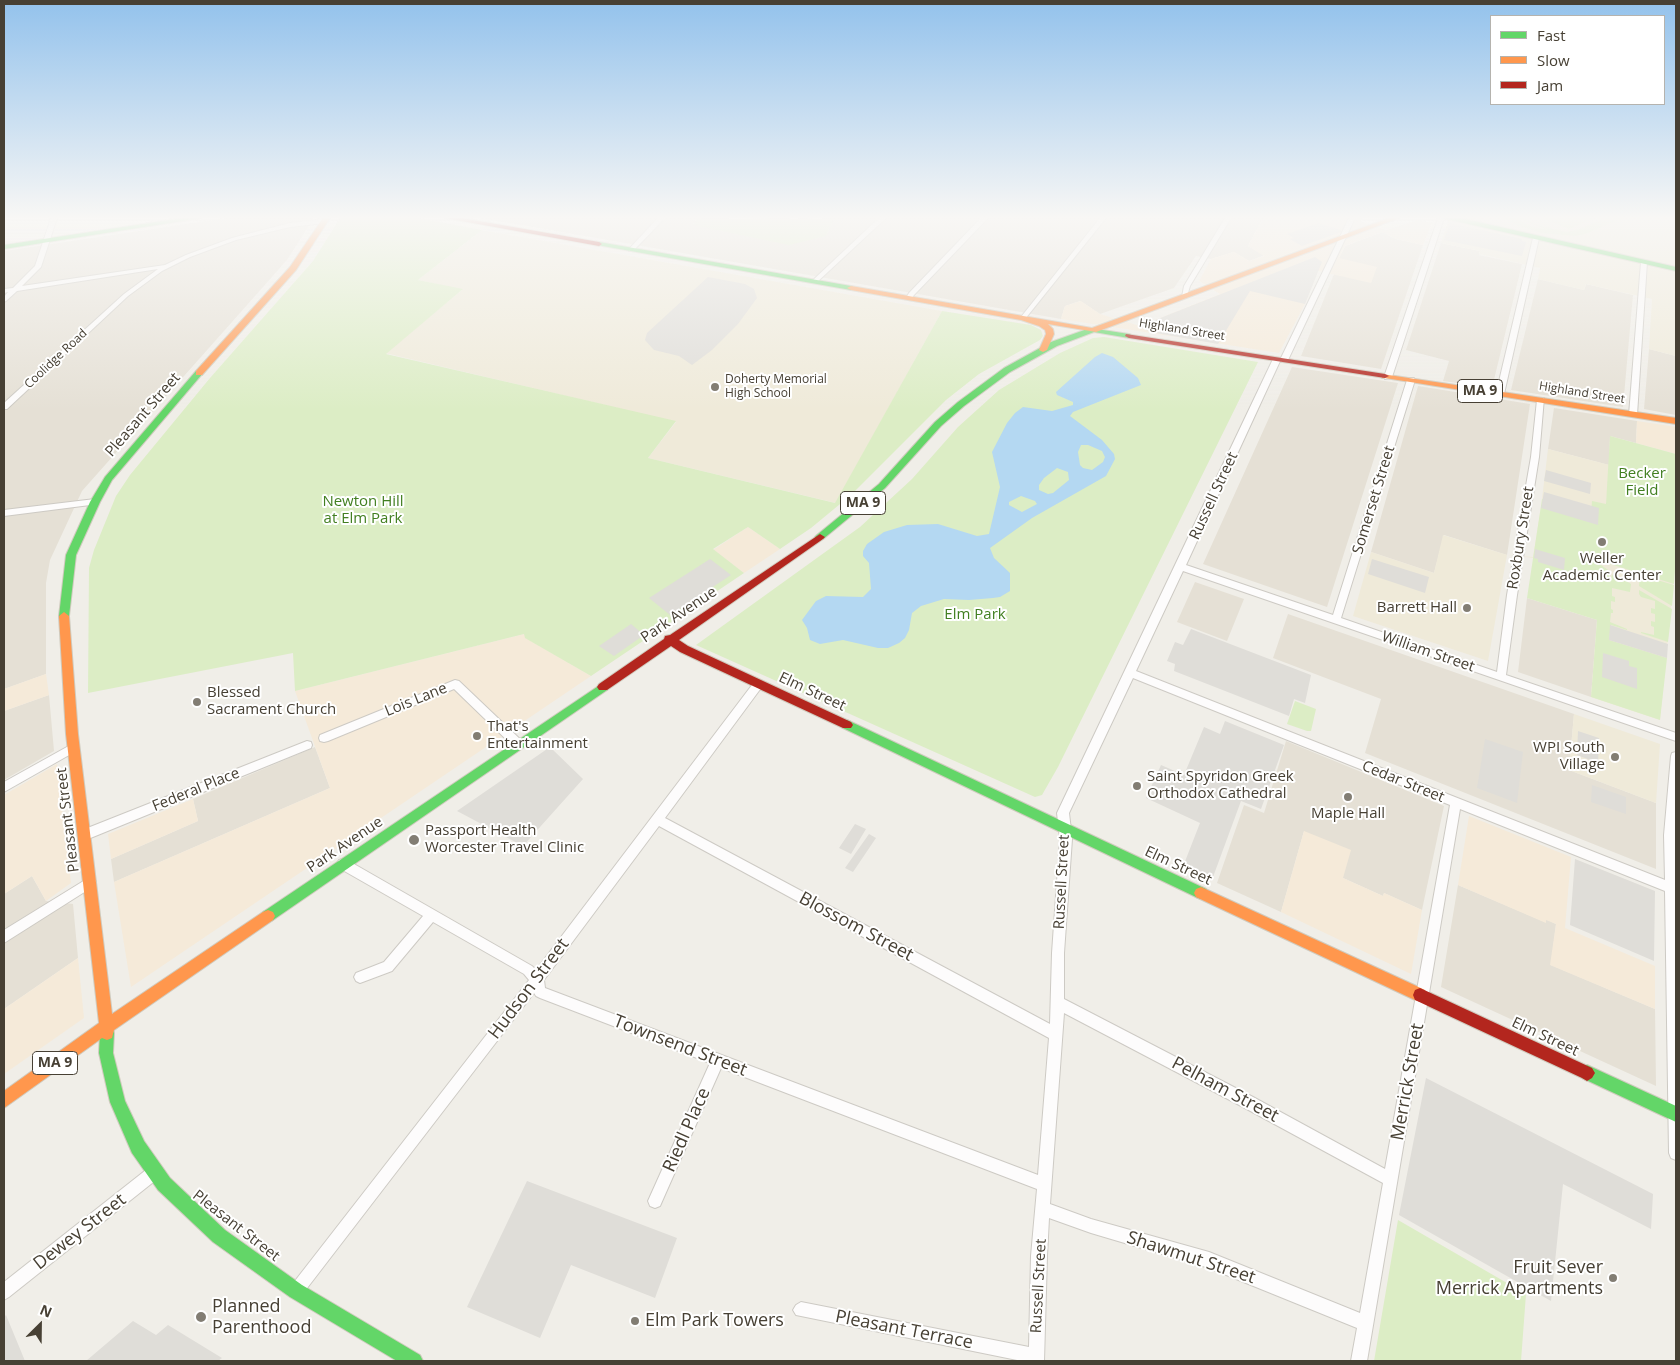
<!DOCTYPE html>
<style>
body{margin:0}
#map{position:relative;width:1680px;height:1365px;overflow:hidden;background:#f0eee8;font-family:"Open Sans",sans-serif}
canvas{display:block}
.frame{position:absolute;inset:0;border:5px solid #474034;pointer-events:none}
.legend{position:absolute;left:1490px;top:15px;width:175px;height:90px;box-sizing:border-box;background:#fff;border:1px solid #b5b3ae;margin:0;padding:6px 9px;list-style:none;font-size:15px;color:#474034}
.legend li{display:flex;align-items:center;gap:10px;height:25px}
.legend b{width:25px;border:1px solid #b5b3ae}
.north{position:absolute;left:15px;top:1300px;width:50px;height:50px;-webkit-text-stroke:4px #fff;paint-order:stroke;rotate:23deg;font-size:14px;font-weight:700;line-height:20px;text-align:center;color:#474034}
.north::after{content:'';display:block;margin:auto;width:18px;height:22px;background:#474034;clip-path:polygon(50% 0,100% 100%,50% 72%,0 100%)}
</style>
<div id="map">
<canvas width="1680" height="1365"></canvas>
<div class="frame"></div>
<ul class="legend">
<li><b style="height:6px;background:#63d668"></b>Fast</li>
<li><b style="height:6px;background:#ff974d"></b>Slow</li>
<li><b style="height:6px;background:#b3261e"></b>Jam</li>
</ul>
<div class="north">N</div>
</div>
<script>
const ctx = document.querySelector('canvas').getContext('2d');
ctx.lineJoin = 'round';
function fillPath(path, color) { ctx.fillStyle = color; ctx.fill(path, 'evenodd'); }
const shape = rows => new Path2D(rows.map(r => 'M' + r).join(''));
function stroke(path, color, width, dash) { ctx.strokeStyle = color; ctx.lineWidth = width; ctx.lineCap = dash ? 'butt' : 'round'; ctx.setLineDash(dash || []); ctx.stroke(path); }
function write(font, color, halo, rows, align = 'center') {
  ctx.font = font + ' "Open Sans",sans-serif'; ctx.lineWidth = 4; ctx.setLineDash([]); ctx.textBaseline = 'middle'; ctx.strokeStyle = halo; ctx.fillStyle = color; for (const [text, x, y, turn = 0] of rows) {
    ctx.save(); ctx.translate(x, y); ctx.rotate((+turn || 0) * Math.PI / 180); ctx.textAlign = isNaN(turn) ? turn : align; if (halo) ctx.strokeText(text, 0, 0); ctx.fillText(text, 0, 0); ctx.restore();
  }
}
const residential = shape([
 [226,218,314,218,287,260,82,491,50,560,46,583,46,674,4,689,4,251],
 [481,218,698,218,693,224,826,236,834,218,1263,218,1248,246,1265,255,1249,261,1234,252,1211,259,1196,256,1174,288,1100,314,1080,301,1065,306,1061,319],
 [1382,232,1396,239,1423,245,1381,369,1301,356,1334,274,1372,282,1339,258,1345,246],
 [1441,243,1480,251,1479,255,1522,264,1492,388,1443,381,1449,361,1406,350],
 [1538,279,1584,290,1586,284,1633,295,1623,407,1511,390],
 [1649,349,1676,356,1676,415,1644,409],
 [1292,367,1398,383,1327,607,1203,564],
 [1418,386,1530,404,1507,555,1444,535,1434,573,1371,552],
 [1554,408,1637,421,1636,443,1610,436,1609,465,1548,449],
 [1195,582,1244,599,1227,641,1177,622],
 [1527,598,1597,620,1591,697,1518,672],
 [1288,614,1574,714,1569,770,1656,803,1656,869,1365,753,1381,699,1273,658],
 [49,695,54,751,4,780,4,711],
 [1286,741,1444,806,1422,910,1384,893,1383,896,1343,878,1304,831,1281,912,1217,883,1244,805,1264,813],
 [315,747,330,788,114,882,111,859,198,821,193,799],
 [32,876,46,901,73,904,78,958,4,1009,4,894],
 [1458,885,1545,922,1546,919,1556,924,1551,965,1655,1009,1656,1086,1441,987]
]);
const commercial = shape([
 [1263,218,1362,218,1361,222,1387,230,1418,220,1432,223,1423,245,1396,239,1382,232,1345,246,1339,258,1377,267,1371,283,1318,271,1305,304,1279,353,1061,319,1065,306,1081,301,1100,314,1140,326,1220,294,1199,281,1211,259,1234,252,1249,261,1264,256,1248,246],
 [1637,421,1676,427,1676,454,1636,443],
 [748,527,780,549,744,573,713,550],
 [524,634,526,638,591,676,131,987,114,882,330,788,295,691],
 [46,674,49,695,4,711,4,689],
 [57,764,71,883,46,901,32,876,4,894,4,795],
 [193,799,198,821,111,859,108,834],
 [1469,816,1571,857,1565,928,1655,966,1655,1009,1550,965,1556,924,1546,920,1546,923,1458,885],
 [1304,831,1351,850,1343,878,1383,896,1384,893,1422,910,1411,974,1281,912],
 [78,958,84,1018,4,1074,4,1009]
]);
const education = shape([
 [1449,218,1676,218,1676,356,1649,349,1652,299,1586,284,1584,290,1538,279,1540,268,1479,254,1480,251,1441,243],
 [482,230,942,311,836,503,648,458,676,422,385,353,462,290,418,280],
 [1548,449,1609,465,1606,507,1676,555,1660,720,1591,697,1601,578,1534,558,1507,555,1488,661,1353,616,1371,552,1434,573,1443,535,1507,555,1533,557,1540,513,1605,518,1542,499],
 [1574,714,1660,744,1656,803,1569,770]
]);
const green = shape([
 [340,218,419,218,482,230,418,280,463,289,386,354,676,421,648,458,835,503,942,311,1031,325,1041,330,1043,336,1040,340,979,374,946,400,851,495,811,528,780,549,748,527,713,549,744,573,591,676,525,638,524,634,295,691,293,653,88,693,89,568,94,550,116,496,130,475,210,378,313,261],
 [698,218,796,219,834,218,826,236,789,245,693,225],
 [1505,218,1515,218,1532,227,1548,230,1518,218,1523,218,1536,225,1567,232,1577,230,1605,218,1623,218,1585,234,1575,236,1542,233,1518,226],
 [1543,218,1595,218,1569,229],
 [1104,337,1258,362,1058,767,1042,795,1035,797,696,645,860,527,912,479,958,427,999,390,1060,353,1093,338],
 [1610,436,1676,454,1676,555,1674,584,1607,563,1598,563,1611,572,1609,577,1605,579,1596,580,1601,581,1609,580,1614,573,1631,584,1630,592,1612,588,1612,596,1615,597,1615,602,1611,601,1611,609,1613,610,1613,613,1611,613,1610,622,1627,629,1627,630,1611,625,1609,640,1667,658,1660,720,1591,697,1597,620,1527,598,1542,499,1591,514,1592,501,1606,504],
 [1640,575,1674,585,1672,606,1639,586],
 [1639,590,1672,609,1668,642,1641,633,1641,632,1654,635,1654,627,1651,626,1651,621,1655,622,1655,614,1651,613,1651,608,1655,609,1655,601,1641,597,1639,594],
 [1295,701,1316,709,1311,731,1307,731,1287,724],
 [1398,1220,1526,1294,1521,1361,1374,1361]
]);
const parking = shape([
 [1318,223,1341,230,1341,232,1302,246,1290,239,1294,238,1287,234],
 [1450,223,1522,239,1522,241,1526,242,1522,256,1444,240],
 [1315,257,1322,262,1305,304,1250,291,1218,344,1150,332,1140,326],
 [708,277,745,284,754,289,757,298,738,324,712,350,692,365,679,356,654,350,645,340,647,333],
 [1546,470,1591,483,1590,494,1544,481],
 [1544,492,1599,508,1598,525,1541,508],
 [1535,549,1565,558,1564,570,1538,562,1538,559,1534,558],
 [710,559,731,575,670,615,649,598],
 [1372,559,1429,577,1425,593,1368,574],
 [631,624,644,635,614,656,599,646],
 [1610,625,1668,644,1667,658,1609,640],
 [1191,629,1311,675,1305,703,1294,699,1289,716,1174,671,1175,664,1167,661,1175,642,1183,645],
 [1603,653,1629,661,1629,666,1637,668,1637,689,1602,677],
 [1225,721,1284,745,1261,809,1241,801,1213,877,1184,864,1200,823,1146,798,1161,765,1184,775,1204,727,1220,734],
 [1578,731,1599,738,1598,763,1577,755],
 [1485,739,1523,752,1517,803,1477,788],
 [550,747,583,779,523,846,457,811],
 [1592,785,1626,797,1626,814,1591,802],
 [855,824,866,829,851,854,839,848],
 [869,834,876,838,853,872,845,868],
 [1575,859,1655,891,1654,961,1570,925],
 [1426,1078,1653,1194,1651,1229,1563,1184,1551,1301,1399,1215],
 [527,1181,677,1238,655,1298,571,1265,540,1338,467,1307],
 [6,1315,25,1361,4,1361,4,1317],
 [133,1321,156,1335,168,1325,222,1358,218,1361,86,1361]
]);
const water = shape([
 [1102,353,1113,357,1138,378,1141,385,1073,412,1070,416,1102,440,1114,454,1115,459,1106,476,1032,518,990,548,994,558,1010,573,1010,591,1000,597,993,598,969,600,944,599,921,606,912,613,909,630,905,638,899,643,888,648,878,648,843,640,820,644,810,640,807,628,802,620,816,601,826,596,863,597,871,589,869,563,863,556,863,551,867,544,884,532,907,525,938,524,977,536,989,534,1000,487,992,452,1007,423,1015,413,1023,407,1052,411,1073,405,1073,402,1057,395,1056,392,1095,357],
 [1081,445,1088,445,1102,451,1105,457,1103,462,1092,470,1083,468,1080,465,1078,452],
 [1057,468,1068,472,1069,480,1053,493,1048,494,1039,490,1039,485,1044,478],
 [1021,496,1035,501,1037,504,1022,512,1009,505,1009,502]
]);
const street = shape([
 [51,218,57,218,41,267,22,286,165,265,186,255,232,238,290,223,325,219,328,221,325,223,290,227,236,240,190,257,162,271,128,296,7,409,4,409,4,403,124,294,158,269,17,291,6,301,4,302,4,297,8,292,4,293,4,289,13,288,35,266,51,218],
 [658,218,665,218,633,251,629,251,629,249,658,218],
 [879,218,886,218,816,283,812,283,812,281,879,218],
 [981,218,988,218,914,295,911,299,907,299,906,298,909,293,981,218],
 [1100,218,1106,218,1025,319,1021,319,1021,317,1100,218],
 [1225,218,1231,218,1190,286,1187,296,1182,297,1184,286,1225,218],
 [1349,218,1355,218,1288,360,1281,362,1280,360,1349,218],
 [1438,218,1444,218,1392,377,1385,379,1384,377,1438,218],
 [1536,236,1539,238,1504,394,1500,396,1496,394,1533,238,1536,236],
 [1644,260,1647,262,1637,415,1633,417,1629,415,1641,262,1644,260],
 [1274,357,1281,359,1186,565,1333,615,1407,380,1408,378,1414,378,1415,380,1341,618,1497,672,1507,595,1531,457,1537,400,1538,398,1544,398,1539,457,1517,595,1506,675,1676,733,1676,741,1183,571,1136,671,1665,880,1664,835,1671,756,1672,753,1676,752,1676,1160,1671,1158,1669,1153,1665,891,1460,809,1367,1361,1351,1361,1357,1328,1209,1268,1091,1233,1049,1218,1047,1256,1044,1361,1022,1361,796,1315,793,1310,796,1305,801,1302,1029,1347,1031,1256,1037,1189,721,1068,660,1206,655,1208,650,1206,648,1201,710,1063,540,998,536,996,534,993,301,1296,296,1299,291,1296,288,1291,291,1286,529,980,524,974,433,922,392,971,360,983,356,981,354,977,356,973,384,962,423,916,339,868,337,864,339,860,343,859,347,860,532,966,536,970,755,681,763,681,764,684,665,818,1050,1024,1052,953,1060,839,1057,813,1274,357],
 [1133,678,1450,805,1385,1169,1253,1097,1064,999,1064,953,1072,839,1069,813,1133,678],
 [659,826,1049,1038,1038,1175,545,988,544,980,659,826],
 [1064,1013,1243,1107,1383,1183,1360,1313,1209,1252,1091,1219,1050,1204,1064,1013],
 [95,499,98,500,98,504,4,516,4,510,95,499],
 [455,680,459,681,522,741,523,744,522,747,518,748,514,747,454,689,328,741,324,742,320,741,319,738,320,735,455,680],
 [307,741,311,742,312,745,311,748,88,839,84,840,80,839,78,835,80,831,307,741],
 [74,743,78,744,79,747,78,750,4,792,4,782,74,743],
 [90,877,94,878,96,882,94,886,4,943,4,930,90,877],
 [156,1164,161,1166,163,1171,161,1176,9,1297,4,1300,4,1282,151,1166,156,1164]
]);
const fast = shape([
 [182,218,201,218,4,249,4,245,182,218],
 [1442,218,1461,218,1676,267,1676,271,1442,218],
 [599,242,851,286,855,288,851,290,597,245,597,243,599,242],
 [1090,328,1129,334,1133,336,1129,338,1094,332,1057,346,1010,372,964,406,941,426,885,488,823,539,817,539,815,537,817,535,879,484,935,422,958,402,1004,368,1051,342,1090,328],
 [196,371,203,373,112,480,100,502,76,555,69,616,64,620,60,619,59,616,66,555,90,502,105,477,196,371],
 [603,683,607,684,609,687,607,690,273,920,268,922,263,920,261,916,263,912,603,683],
 [847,720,1206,889,1208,893,1206,897,1201,899,1196,897,843,728,841,725,843,722,847,720],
 [107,1026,112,1028,114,1033,113,1053,125,1101,144,1141,170,1178,225,1230,302,1285,420,1355,423,1361,397,1361,290,1297,213,1242,158,1190,132,1153,110,1102,99,1053,100,1033,102,1028,107,1026],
 [1587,1065,1676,1106,1676,1122,1582,1078,1579,1073,1582,1068,1587,1065]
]);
const slow = shape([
 [323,218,330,218,296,270,202,375,196,375,196,371,290,267,323,218],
 [1389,218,1399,218,1096,332,1048,324,1053,329,1054,334,1047,350,1043,352,1039,350,1046,334,1045,330,1039,326,1021,320,851,290,847,288,851,286,1092,328,1389,218],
 [1382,374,1676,418,1676,424,1385,378,1382,378,1382,374],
 [64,612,69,616,78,734,112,1014,263,912,268,910,273,912,275,916,273,920,114,1030,112,1038,107,1040,102,1038,4,1108,4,1091,99,1023,66,734,59,616,64,612],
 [1201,887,1425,990,1427,995,1425,1000,1420,1002,1415,1000,1196,897,1194,893,1196,889,1201,887]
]);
const jam = shape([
 [445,218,462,218,599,242,602,244,599,246,445,218],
 [1126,334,1385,374,1389,376,1385,378,1129,338,1125,336,1126,334],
 [820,534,825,537,823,539,679,640,688,646,851,722,853,725,851,728,843,728,680,652,671,646,607,690,599,690,597,687,599,684,664,639,665,636,670,635,820,534],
 [1420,988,1592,1068,1595,1073,1592,1078,1587,1081,1582,1078,1415,1000,1413,995,1415,990,1420,988]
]);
const markers = [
 [715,387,5,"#827d73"],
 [1602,542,5,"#827d73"],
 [1467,608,5,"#827d73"],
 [197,702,5,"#827d73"],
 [477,736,5,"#827d73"],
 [1615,757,5,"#827d73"],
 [1137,786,5,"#827d73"],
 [1348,797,5,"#827d73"],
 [414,840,6,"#827d73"],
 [1613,1278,5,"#827d73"],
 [201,1317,6,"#827d73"],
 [635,1321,5,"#827d73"]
];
const farStreetnames = [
 ["Highland Street",1182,330,9],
 ["Coolidge Road",56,359,-43],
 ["Highland Street",1582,393,9]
];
const farPoinames = [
 ["Doherty Memorial",725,380],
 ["High School",725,394]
];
const shields = [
 [1480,391,45],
 [863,503,45],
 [55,1063,45]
];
const shieldNames = [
 ["MA 9",1480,391],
 ["MA 9",863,503],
 ["MA 9",55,1063]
];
const streetNames = [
 ["Pleasant Street",143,415,-49],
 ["Russell Street",1214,496,-65],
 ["Somerset Street",1374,500,-73],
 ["Roxbury Street",1521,538,-81],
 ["Park Avenue",679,615,-34],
 ["William Street",1428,652,19],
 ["Elm Street",812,692,25],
 ["Lois Lane",416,700,-22],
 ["Cedar Street",1403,782,22],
 ["Federal Place",196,790,-22],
 ["Pleasant Street",68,820,-97],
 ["Park Avenue",345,845,-34],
 ["Elm Street",1178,866,25],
 ["Russell Street",1062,882,-87],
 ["Elm Street",1545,1037,25],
 ["Pleasant Street",236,1226,38],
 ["Russell Street",1039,1286,-87]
];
const parkNames = [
 ["Becker",1642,474],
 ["Field",1642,491],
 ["Newton Hill",363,502],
 ["at Elm Park",363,519],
 ["Elm Park",975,615]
];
const poiNames = [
 ["Weller",1602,559,"center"],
 ["Academic Center",1602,576,"center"],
 ["Barrett Hall",1457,608,"right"],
 ["Blessed",207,693],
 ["Sacrament Church",207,710],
 ["That's",487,727],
 ["Entertainment",487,744],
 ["WPI South",1605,748,"right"],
 ["Village",1605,765,"right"],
 ["Saint Spyridon Greek",1147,777],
 ["Orthodox Cathedral",1147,794],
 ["Maple Hall",1348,814,"center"],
 ["Passport Health",425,831],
 ["Worcester Travel Clinic",425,848]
];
const nearStreetnames = [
 ["Blossom Street",856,927,28],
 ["Hudson Street",529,989,-53],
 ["Townsend Street",680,1046,21],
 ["Merrick Street",1408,1082,-80],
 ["Pelham Street",1225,1090,28],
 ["Riedl Place",687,1130,-66],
 ["Dewey Street",80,1232,-38],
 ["Shawmut Street",1191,1258,18],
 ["Pleasant Terrace",904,1330,11]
];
const nearPoinames = [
 ["Fruit Sever",1603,1268,"right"],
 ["Merrick Apartments",1603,1289,"right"],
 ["Planned",212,1307],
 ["Parenthood",212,1328],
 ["Elm Park Towers",645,1321]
];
fillPath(residential, '#e5e0d5');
fillPath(commercial, '#f5ead9');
fillPath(education, '#efead9');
fillPath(green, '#dcedc5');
fillPath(parking, '#dfddd8');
fillPath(water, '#b4d8f2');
stroke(street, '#cdcac4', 2);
stroke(fast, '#d0cbbe', 2);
stroke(slow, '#d0cbbe', 2);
stroke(jam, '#d0cbbe', 2);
fillPath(street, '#fdfcfc');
fillPath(fast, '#63d668');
fillPath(slow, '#ff974d');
fillPath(jam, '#b3261e');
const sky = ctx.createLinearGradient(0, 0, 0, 410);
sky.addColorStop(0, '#93c2ec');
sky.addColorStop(0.53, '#f8f7f5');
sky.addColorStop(1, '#f8f7f500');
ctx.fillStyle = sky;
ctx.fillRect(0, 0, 1680, 410);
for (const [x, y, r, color] of markers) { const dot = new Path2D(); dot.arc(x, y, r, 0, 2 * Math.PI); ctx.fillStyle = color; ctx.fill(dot); stroke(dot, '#fff', 2); }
write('12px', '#474034', '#fff', farStreetnames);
write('12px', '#474034', '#fff', farPoinames, 'left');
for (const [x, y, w] of shields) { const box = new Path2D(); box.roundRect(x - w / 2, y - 11.5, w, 23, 4); ctx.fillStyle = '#fff'; ctx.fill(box); stroke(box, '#474034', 1); }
write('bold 14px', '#474034', null, shieldNames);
write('15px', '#474034', '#fff', streetNames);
write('15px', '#427f21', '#fff', parkNames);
write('15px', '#474034', '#fff', poiNames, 'left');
write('18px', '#474034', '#fff', nearStreetnames);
write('18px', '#474034', '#fff', nearPoinames, 'left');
</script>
